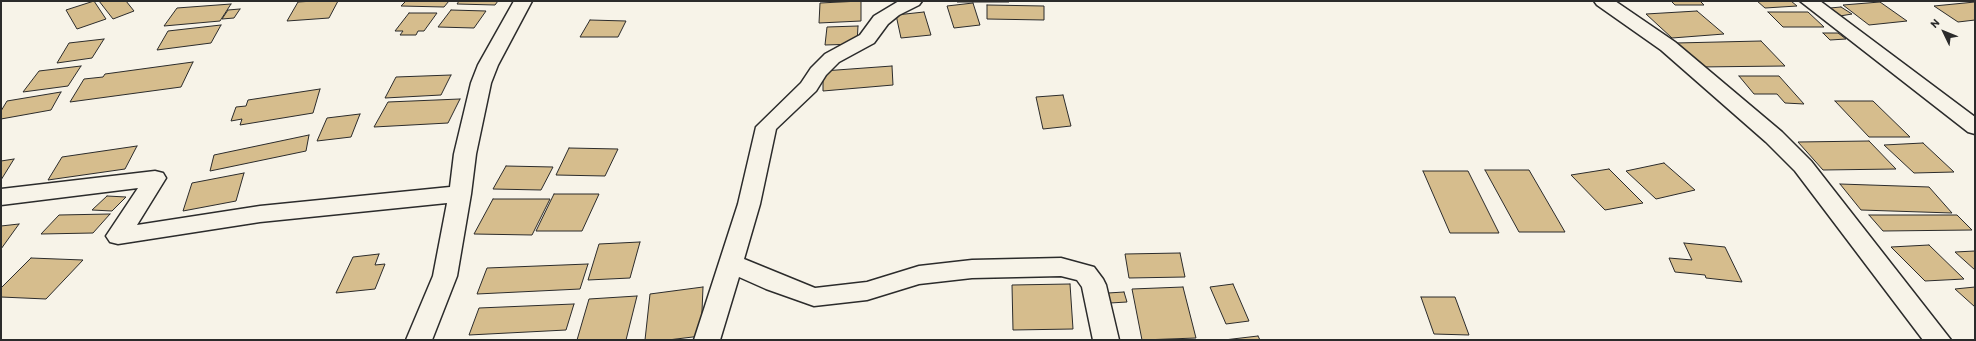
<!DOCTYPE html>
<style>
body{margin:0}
#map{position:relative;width:1976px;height:341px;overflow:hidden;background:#f7f3e8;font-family:Itim,sans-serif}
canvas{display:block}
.frame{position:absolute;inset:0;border:2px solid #2b2b2b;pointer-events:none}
.north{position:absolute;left:1924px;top:12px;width:40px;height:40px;-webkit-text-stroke:3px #f7f3e8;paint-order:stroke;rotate:313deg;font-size:11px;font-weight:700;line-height:16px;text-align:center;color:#2b2b2b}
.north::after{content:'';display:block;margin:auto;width:14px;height:18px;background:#2b2b2b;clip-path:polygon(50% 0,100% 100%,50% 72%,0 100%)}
</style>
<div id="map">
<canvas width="1976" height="341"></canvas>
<div class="frame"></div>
<div class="north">N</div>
</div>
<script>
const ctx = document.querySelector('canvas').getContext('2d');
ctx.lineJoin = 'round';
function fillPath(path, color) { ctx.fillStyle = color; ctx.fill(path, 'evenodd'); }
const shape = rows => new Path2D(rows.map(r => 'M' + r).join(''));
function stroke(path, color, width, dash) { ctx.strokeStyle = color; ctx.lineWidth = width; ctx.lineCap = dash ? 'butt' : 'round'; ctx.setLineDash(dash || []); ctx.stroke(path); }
const building = shape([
 [94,1,106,19,77,29,66,10,94,1],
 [99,1,126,1,134,11,113,19,99,1],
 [314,1,338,1,329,18,287,21,298,2,314,1],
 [406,1,449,1,444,7,401,6,406,1],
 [459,1,498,1,495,5,457,4,459,1],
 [861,1,861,21,819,23,820,3,861,1],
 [957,1,1009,1,1009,2,957,2,957,1],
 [1671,1,1700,1,1704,5,1675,5,1671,1],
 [1757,1,1791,1,1797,6,1765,8,1757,1],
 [1880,2,1907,21,1869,25,1843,5,1880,2],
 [1975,2,1975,20,1958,22,1934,6,1975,2],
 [973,3,980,25,954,28,947,6,973,3],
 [231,4,220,21,164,26,177,8,231,4],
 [987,5,1044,6,1044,20,987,19,987,5],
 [1841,7,1852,14,1840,16,1830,8,1841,7],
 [240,9,234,18,222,19,228,10,240,9],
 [451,10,486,11,474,28,438,27,451,10],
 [1697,11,1724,34,1672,38,1646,14,1697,11],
 [924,12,931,35,901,38,896,15,924,12],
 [1768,12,1808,12,1824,27,1783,27,1768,12],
 [409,13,437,13,424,31,418,31,416,35,400,35,403,31,395,31,409,13],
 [590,20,626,21,618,37,580,37,590,20],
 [221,25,211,43,157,50,168,31,221,25],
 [858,26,857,44,825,45,827,27,858,26],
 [1823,33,1838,33,1846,39,1830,40,1823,33],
 [104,39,92,58,57,63,69,43,104,39],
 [1761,41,1785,66,1698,67,1676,43,1761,41],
 [193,62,181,87,70,102,84,79,103,77,105,74,193,62],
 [81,66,68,86,23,92,39,71,81,66],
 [892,66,893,85,823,91,823,71,892,66],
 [451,75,441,95,385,98,396,77,451,75],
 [1739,76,1779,76,1804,104,1785,103,1777,94,1754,94,1739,76],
 [320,89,313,113,240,125,242,119,231,121,236,107,246,106,248,100,320,89],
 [61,92,51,110,1,119,1,111,7,101,61,92],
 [1063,95,1071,126,1043,129,1036,97,1063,95],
 [460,99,448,123,374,127,388,102,460,99],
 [1835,101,1873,101,1910,137,1869,137,1835,101],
 [360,114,351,137,317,141,327,118,360,114],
 [309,135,306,151,210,171,214,155,309,135],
 [1869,141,1896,169,1823,170,1798,142,1869,141],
 [1923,143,1954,172,1914,173,1884,145,1923,143],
 [137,146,125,169,48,180,62,157,137,146],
 [569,148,618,149,605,176,556,175,569,148],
 [14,159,1,180,1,161,14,159],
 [1664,163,1695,190,1656,199,1626,171,1664,163],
 [506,166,553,167,541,190,493,189,506,166],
 [1609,169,1643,203,1605,210,1571,175,1609,169],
 [1485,170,1529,170,1565,232,1519,232,1485,170],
 [1423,171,1468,171,1499,233,1450,233,1423,171],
 [244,173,236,201,183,211,192,183,244,173],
 [1840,184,1929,187,1952,213,1861,210,1840,184],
 [554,194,599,194,582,231,536,231,554,194],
 [107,196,126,197,112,211,92,210,107,196],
 [493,199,550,199,532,235,474,234,493,199],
 [110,214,93,233,41,234,59,215,110,214],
 [1869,215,1957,215,1972,230,1883,231,1869,215],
 [19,224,1,249,1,226,19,224],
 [640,242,630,278,588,280,599,244,640,242],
 [1684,243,1725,247,1742,282,1706,278,1705,275,1675,272,1669,258,1692,260,1684,243],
 [1929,245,1964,279,1925,281,1891,247,1929,245],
 [1975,251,1975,270,1955,252,1975,251],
 [1180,253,1185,277,1129,278,1125,254,1180,253],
 [379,254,375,265,385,264,375,289,336,293,353,257,379,254],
 [31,258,83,260,46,299,1,297,1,288,31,258],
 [588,264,580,289,477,294,487,268,588,264],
 [1070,284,1073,329,1013,330,1012,285,1070,284],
 [1233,284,1249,321,1226,324,1210,287,1233,284],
 [703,287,701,336,668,340,645,340,650,294,703,287],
 [1183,287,1196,338,1142,340,1132,289,1183,287],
 [1975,287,1975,307,1955,289,1975,287],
 [1124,292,1127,302,1110,303,1108,293,1124,292],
 [637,296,626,340,577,340,589,299,637,296],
 [1421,297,1455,297,1469,335,1434,334,1421,297],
 [574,304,566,330,469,335,479,308,574,304],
 [1258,336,1260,340,1224,340,1258,336]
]);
const minor = shape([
 [514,1,532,1,498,65,491,83,476,154,471,194,457,276,432,340,406,340,433,276,447,203,260,222,118,244,110,242,106,236,138,188,1,205,1,189,155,171,163,173,166,178,137,225,260,206,450,187,454,154,471,83,478,65,514,1],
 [899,1,922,1,919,5,899,15,888,24,874,43,839,62,826,75,816,91,776,129,760,204,744,259,815,288,867,282,919,266,972,260,1061,258,1094,267,1103,279,1106,285,1119,340,1093,340,1082,287,1077,280,1061,276,972,278,919,284,867,300,814,306,766,289,739,277,720,340,694,340,738,204,756,127,801,83,811,68,825,54,860,35,874,16,899,1],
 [1594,1,1615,1,1675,42,1782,132,1811,161,1951,340,1923,340,1795,171,1766,142,1661,50,1597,5,1594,1],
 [1800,1,1820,1,1975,117,1975,134,1968,132,1800,1]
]);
fillPath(building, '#d6bd8d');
stroke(building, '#2b2b2b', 1);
stroke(minor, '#2b2b2b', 3);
fillPath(minor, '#f7f3e8');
</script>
